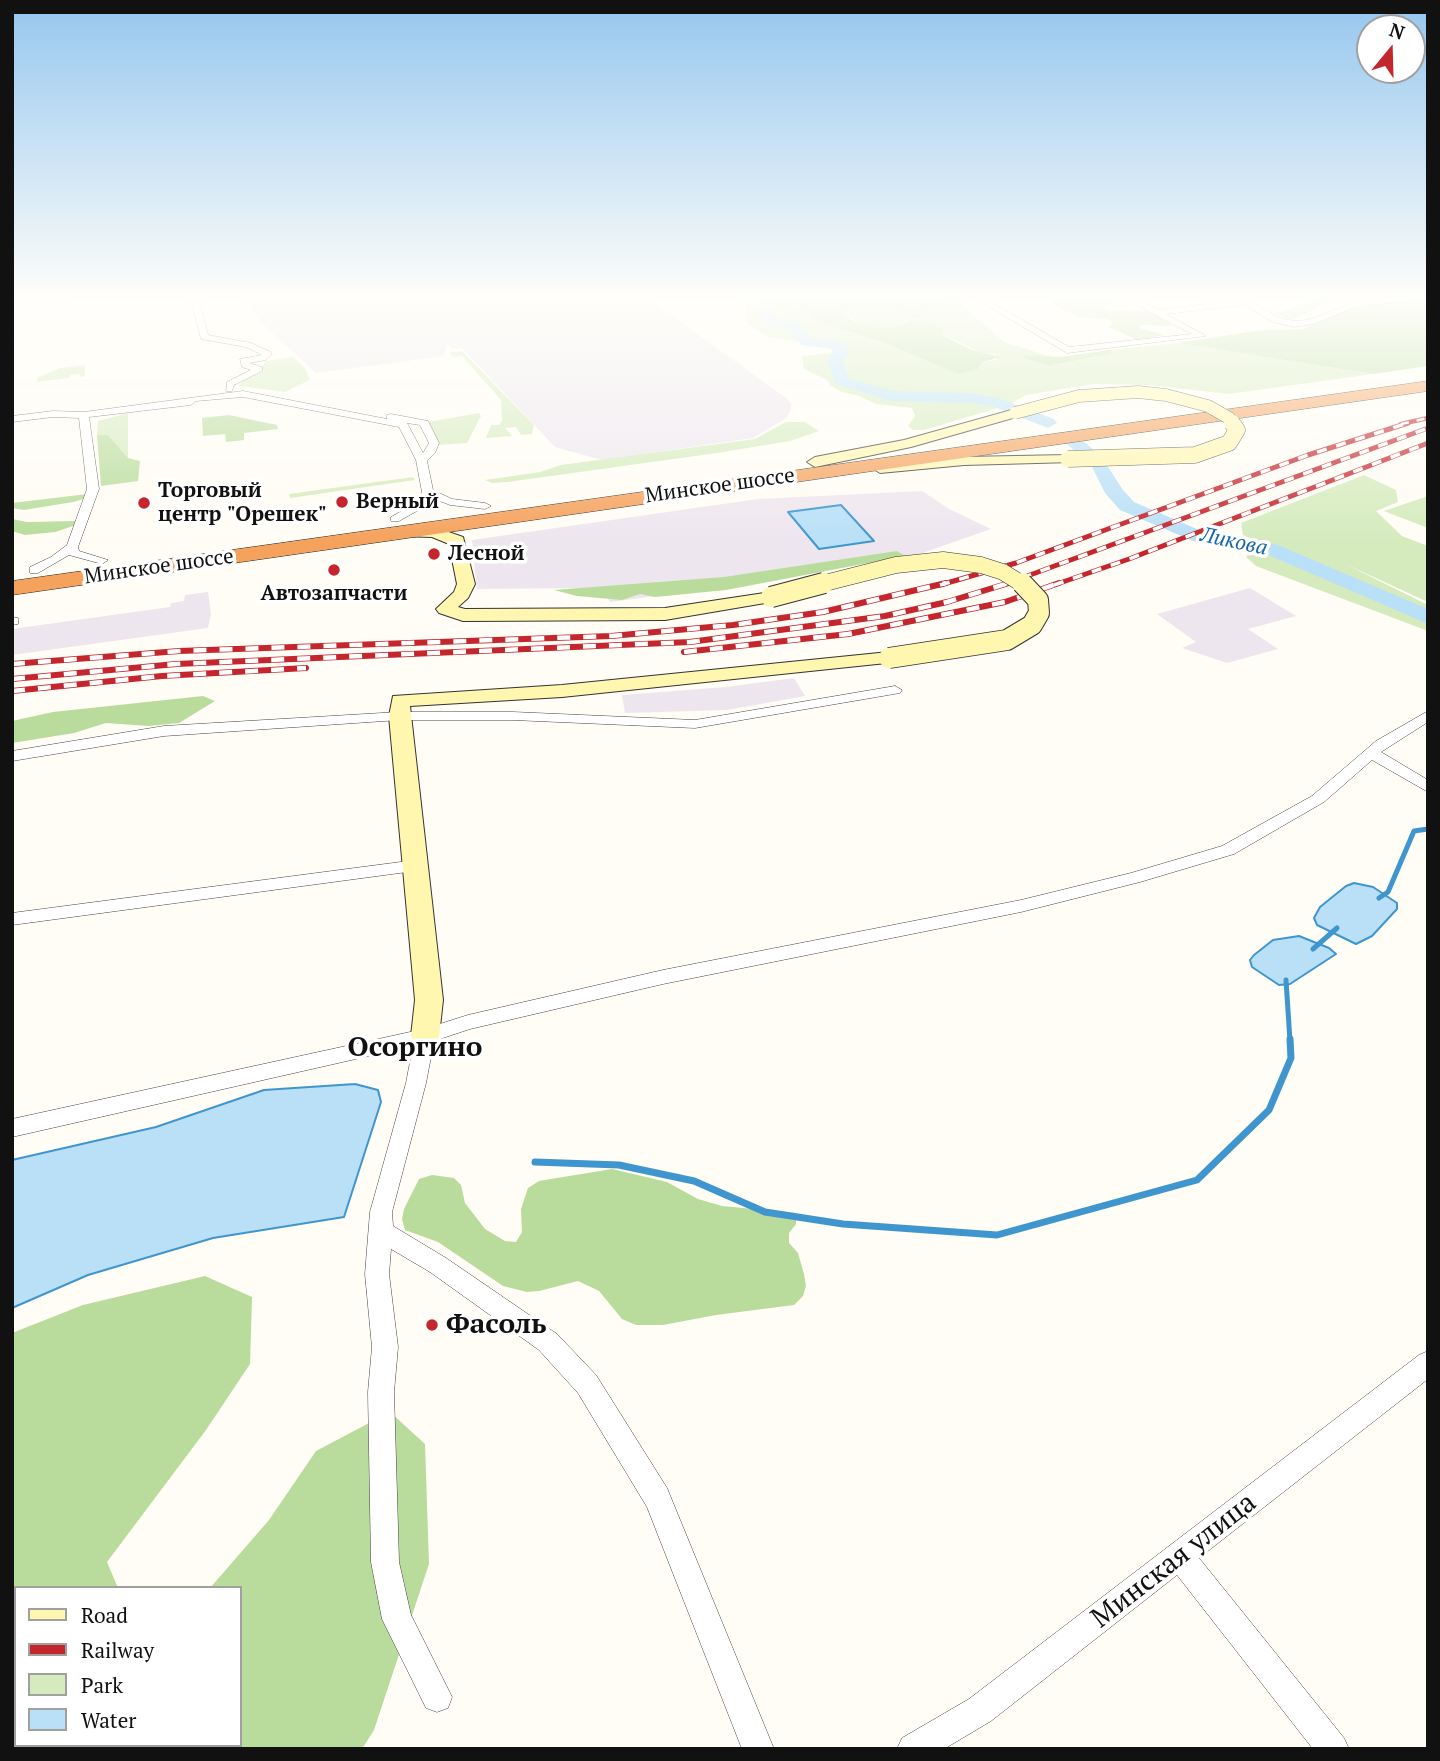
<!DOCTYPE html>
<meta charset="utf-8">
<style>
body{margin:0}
#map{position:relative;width:1440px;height:1761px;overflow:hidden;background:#fffdf5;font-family:"PT Serif",serif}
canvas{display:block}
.frame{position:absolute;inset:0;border:14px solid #111;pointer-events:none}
.legend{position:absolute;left:14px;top:1586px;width:228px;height:161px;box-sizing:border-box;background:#fff;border:2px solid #a0a0a0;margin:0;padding:9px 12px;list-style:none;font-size:21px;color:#111}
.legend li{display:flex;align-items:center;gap:14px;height:35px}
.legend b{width:35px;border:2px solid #a0a0a0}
.north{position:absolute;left:1356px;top:14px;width:70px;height:70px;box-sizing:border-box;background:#fff;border:2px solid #a0a0a0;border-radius:50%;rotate:19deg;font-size:19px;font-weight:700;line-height:28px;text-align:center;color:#111}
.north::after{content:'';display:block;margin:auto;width:24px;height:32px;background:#c4262e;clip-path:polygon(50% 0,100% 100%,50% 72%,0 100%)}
</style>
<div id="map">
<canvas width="1440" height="1761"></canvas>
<div class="frame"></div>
<ul class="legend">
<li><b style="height:9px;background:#fff6b0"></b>Road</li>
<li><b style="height:9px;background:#c4262e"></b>Railway</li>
<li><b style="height:19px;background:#d5ebbd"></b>Park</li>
<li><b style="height:19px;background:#b9e0f7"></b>Water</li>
</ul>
<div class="north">N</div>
</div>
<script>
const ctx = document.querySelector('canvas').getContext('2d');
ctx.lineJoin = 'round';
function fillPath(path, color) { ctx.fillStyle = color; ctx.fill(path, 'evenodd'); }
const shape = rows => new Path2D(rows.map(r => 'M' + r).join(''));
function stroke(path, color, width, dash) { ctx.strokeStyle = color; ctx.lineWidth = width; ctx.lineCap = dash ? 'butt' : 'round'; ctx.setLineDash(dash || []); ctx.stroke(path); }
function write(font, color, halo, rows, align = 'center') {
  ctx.font = font + ' "PT Serif",serif'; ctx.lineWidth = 7; ctx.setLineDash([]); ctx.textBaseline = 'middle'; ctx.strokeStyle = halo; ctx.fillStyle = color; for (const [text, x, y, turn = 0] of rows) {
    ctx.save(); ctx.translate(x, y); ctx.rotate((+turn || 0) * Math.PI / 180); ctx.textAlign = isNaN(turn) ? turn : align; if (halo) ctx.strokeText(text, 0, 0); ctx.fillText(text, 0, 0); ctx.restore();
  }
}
const industrial = shape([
 [645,296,786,398,791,403,791,410,786,418,753,438,602,460,555,447,462,348,453,349,447,344,444,356,316,373,262,323,244,297],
 [922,491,949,509,991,529,914,556,880,556,694,591,610,602,602,588,477,589,472,540,758,499],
 [1250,588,1296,616,1248,629,1278,649,1227,663,1182,648,1196,642,1157,614],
 [208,592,211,614,208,628,12,655,12,629,170,607,171,603,184,601,185,595],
 [794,678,805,696,727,710,625,713,622,695,726,687]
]);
const green = shape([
 [730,296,821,296,798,307,820,322,882,342,958,374,972,370,982,362,997,360,995,354,978,352,953,339,906,321,892,327,867,326,860,324,842,312,882,302,924,309,933,301,923,296,952,299,958,301,1004,342,1052,357,1026,355,1023,357,1048,366,1112,353,1110,350,1177,343,1373,374,1229,394,1149,385,1093,384,1026,395,1008,405,924,430,913,430,908,426,915,416,912,408,876,404,859,396,842,392,831,386,827,380,804,369,802,356,834,353,834,350,816,344,768,337,747,323,746,305],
 [462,351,534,425,532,434,521,435,516,427,505,428,512,436,486,438,491,425,499,425,502,421,501,400,462,356,453,357,450,352],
 [293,357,305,368,310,380,285,392,240,386,241,382,264,371,261,367,266,361],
 [85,365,85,376,81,377,80,374,70,375,69,378,37,382,37,378,60,368],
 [128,413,128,458,108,435,97,435,98,421],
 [479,413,481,416,467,443,438,445,428,422],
 [786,422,805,422,819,431,790,441,717,453,508,482,492,483,485,480,540,472,561,465,755,439],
 [1094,465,1104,465,1115,488,1136,506,1120,506,1100,482],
 [1364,475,1396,490,1398,502,1376,511,1402,536,1428,546,1428,602,1345,564,1428,605,1428,631,1256,566,1246,557,1255,547,1281,546,1262,543,1243,535,1241,523],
 [413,477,415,480,290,498,289,494],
 [1428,496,1428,528,1384,511]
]);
const forest = shape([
 [821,296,923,296,933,301,924,309,928,315,925,317,911,317,900,312,894,305,882,302,843,312,851,320,867,326,892,327,914,320,930,322,944,329,942,335,972,350,1001,357,982,362,978,369,958,374,882,342,819,322,798,307],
 [1023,296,1119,296,1122,301,1100,307,1113,311,1147,311,1155,313,1173,326,1141,325,1140,328,1164,335,1137,340,1109,327,1113,322,1107,319,1080,317,1057,307,1049,299],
 [1308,296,1371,296,1330,300,1293,320,1275,314,1310,302,1311,298],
 [1428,298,1428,366,1373,374,1177,343,1262,330,1303,329,1358,305],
 [1110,350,1113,353,1048,366,1022,357,1026,355,1061,357],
 [229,415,277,425,278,429,244,433,244,440,226,442,225,434,203,436,202,418],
 [97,435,108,435,128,458,140,461,138,481,101,486],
 [87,494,87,498,73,502,24,510,12,508,12,503],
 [12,519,27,522,75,521,76,525,55,532,25,535,12,531],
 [897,551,905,556,726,590,655,597,640,594,622,600,577,596,554,590,724,577],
 [203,696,215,701,179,723,149,726,106,723,74,733,12,743,12,721,53,712],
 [612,1169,667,1182,698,1199,722,1206,796,1213,796,1224,789,1233,789,1243,798,1253,804,1274,806,1286,803,1296,794,1305,716,1315,663,1325,636,1325,622,1319,599,1291,578,1281,539,1291,527,1292,503,1286,438,1242,405,1230,402,1219,404,1209,419,1179,432,1175,454,1178,461,1185,465,1203,485,1229,505,1241,516,1242,522,1232,521,1209,528,1188,539,1181],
 [205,1276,252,1297,250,1364,206,1430,107,1562,118,1588,16,1588,16,1745,240,1745,240,1588,210,1588,269,1520,316,1451,390,1412,425,1444,429,1564,374,1730,362,1749,12,1749,12,1333,83,1305]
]);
const water = shape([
 [841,505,874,541,819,549,788,512,841,505],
 [1354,883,1373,887,1397,903,1397,909,1372,936,1356,944,1317,925,1314,918,1320,907,1346,886,1354,883],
 [1299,936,1329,948,1336,954,1290,984,1279,985,1252,967,1250,960,1254,955,1273,940,1299,936],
 [355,1084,378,1090,381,1102,344,1217,213,1238,88,1275,12,1308,12,1160,156,1127,264,1090,355,1084]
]);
const streamFar1 = shape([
 [1379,898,1388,892,1414,831,1428,829],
 [1313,949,1337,928],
 [1286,980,1290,1041]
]);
const stream = shape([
 [535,1162,619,1165,694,1181,765,1212,843,1224,997,1235,1197,1180,1269,1110,1291,1058,1290,1039]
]);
const river = shape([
 [739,296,754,296,778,318,800,324,811,338,844,342,850,351,843,361,849,378,892,391,971,393,998,398,1054,419,1057,423,1048,428,994,407,971,403,891,401,836,384,827,361,833,349,801,345,790,330,768,324,739,296],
 [1074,437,1080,438,1096,452,1098,458,1103,459,1123,490,1134,502,1204,532,1278,545,1428,609,1428,624,1266,554,1193,541,1120,510,1105,493,1089,461,1084,460,1065,442,1074,437]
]);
const street = shape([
 [56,296,96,296,12,303,12,299,56,296],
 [190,296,198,296,208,335,251,343,271,352,272,354,266,360,249,363,262,367,262,371,234,385,232,391,226,391,227,382,251,370,242,367,240,359,262,355,246,347,201,339,190,296],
 [971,296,981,296,1069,347,1192,334,1127,300,1129,296,1158,310,1239,300,1233,296,1242,296,1279,318,1294,321,1308,320,1356,302,1415,296,1428,296,1428,299,1357,306,1313,324,1294,327,1273,322,1245,305,1166,314,1206,336,1067,353,971,296],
 [243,391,387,419,387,415,391,414,428,421,439,443,435,453,427,461,433,490,452,499,485,503,491,506,485,509,450,505,430,497,424,507,399,521,391,521,391,517,416,503,422,492,416,460,399,427,243,397,196,401,191,405,89,417,99,489,78,547,79,551,108,560,102,564,69,555,38,573,30,573,30,567,51,557,67,545,87,489,79,418,53,417,12,422,12,416,53,411,84,412,243,391],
 [407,423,420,425,429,443,423,453,407,423],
 [12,617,18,618,18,624,12,625,12,617],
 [895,686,902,690,900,693,695,728,513,720,399,720,164,736,12,761,12,751,164,726,399,712,513,712,695,720,895,686],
 [1428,711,1428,722,1381,752,1428,780,1428,792,1372,760,1324,802,1234,854,1140,882,1021,912,663,984,470,1029,434,1041,426,1083,392,1212,393,1226,446,1258,557,1334,596,1375,667,1488,774,1749,742,1749,647,1507,578,1393,539,1350,430,1272,391,1249,389,1274,398,1347,394,1392,399,1562,411,1615,452,1697,448,1708,437,1712,426,1708,382,1619,371,1562,368,1392,372,1347,365,1274,370,1212,406,1083,413,1046,12,1137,12,1119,424,1029,468,1015,663,970,1021,900,1131,873,1222,846,1312,796,1376,741,1428,711],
 [416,860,422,862,425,866,422,870,12,925,12,913,416,860],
 [1428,1351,1428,1379,1199,1558,1344,1738,1349,1749,1313,1749,1177,1575,991,1721,944,1749,897,1749,902,1738,969,1699,1419,1355,1428,1351]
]);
const secondary = shape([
 [1015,409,1020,410,1020,416,911,447,815,467,807,462,815,457,904,440,1015,409],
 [1068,455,1073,456,1075,459,1073,462,964,465,880,473,872,468,880,463,964,457,1068,455],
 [406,527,434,527,463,537,475,584,468,598,458,607,465,609,665,608,771,592,780,597,771,602,665,620,463,621,439,613,436,609,454,592,457,584,449,544,432,537,400,536,398,532,400,528,406,527],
 [889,652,899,658,896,662,562,697,410,706,443,1000,439,1036,435,1043,425,1047,415,1043,411,1036,415,1000,389,716,393,696,562,685,889,652]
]);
const highway = shape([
 [1428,381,1428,391,12,595,12,581,1428,381]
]);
const railFar2 = shape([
 [1401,424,1428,418]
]);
const railFar1 = shape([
 [940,585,1016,563,1308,455,1408,423],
 [1003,585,1428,428],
 [1054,585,1129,559,1428,443]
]);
const rail = shape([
 [684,652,848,634,1005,602,1059,583],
 [12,664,179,651,611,636,733,625,823,612,946,583],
 [12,679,176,664,690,642,885,616,947,602,1009,583],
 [12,691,162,676,306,668]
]);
const secondaryBridgeFar2 = shape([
 [1015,413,1079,396,1138,392,1166,395,1208,406,1229,418,1233,424]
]);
const secondaryBridgeFar1 = shape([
 [1068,459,1195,455,1229,443,1237,430,1232,423],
 [817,585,896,565,943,560,981,565,1003,572,1024,585]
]);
const secondaryBridge = shape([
 [771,597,824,583],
 [889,658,1007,640,1032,625,1039,613,1038,600,1022,583]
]);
const markers = [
 [342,502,7,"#c4262e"],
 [144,503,7,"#c4262e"],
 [434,554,7,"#c4262e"],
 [334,570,7,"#c4262e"],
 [432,1325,7,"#c4262e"]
];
const farStreetnames = [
 ["Минское шоссе",720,486,-8],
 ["Минское шоссе",159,567,-8]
];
const farPoinames = [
 ["Торговый",158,491],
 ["центр \"Орешек\"",158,515],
 ["Верный",356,502],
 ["Лесной",448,554],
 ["Автозапчасти",334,594,"center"]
];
const farWaternames = [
 ["Ликова",1234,542,12]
];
const quarterNames = [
 ["Осоргино",415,1048]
];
const nearPoinames = [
 ["Фасоль",446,1325]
];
const nearStreetnames = [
 ["Минская улица",1174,1561,-38]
];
fillPath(industrial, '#eee6ef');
fillPath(green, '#d5ebbd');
fillPath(forest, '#b9dc9c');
fillPath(water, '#b9e0f7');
stroke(water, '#3f96cf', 2);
stroke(streamFar1, '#3f96cf', 5);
stroke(stream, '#3f96cf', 7);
fillPath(river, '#b9e0f7');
stroke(street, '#444', 1);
stroke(secondary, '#333', 2);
stroke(highway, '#222', 1);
fillPath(street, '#fff');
fillPath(secondary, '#fff6b0');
fillPath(highway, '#f5a25d');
stroke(railFar2, '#c4262e', 4.5);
stroke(railFar1, '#c4262e', 5);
stroke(rail, '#c4262e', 6);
stroke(railFar2, '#fff', 2.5, [8]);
stroke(railFar1, '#fff', 3.5, [10]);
stroke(rail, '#fff', 4.5, [13]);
stroke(secondaryBridgeFar2, '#333', 13, []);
stroke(secondaryBridgeFar1, '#333', 17, []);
stroke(secondaryBridge, '#333', 22, []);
stroke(secondaryBridgeFar2, '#fff6b0', 12);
stroke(secondaryBridgeFar1, '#fff6b0', 16);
stroke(secondaryBridge, '#fff6b0', 20);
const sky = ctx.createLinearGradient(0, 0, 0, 542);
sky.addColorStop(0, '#95c6ee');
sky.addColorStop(0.55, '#fffefa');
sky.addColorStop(1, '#fffefa00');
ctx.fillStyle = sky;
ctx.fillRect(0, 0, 1440, 542);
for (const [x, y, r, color] of markers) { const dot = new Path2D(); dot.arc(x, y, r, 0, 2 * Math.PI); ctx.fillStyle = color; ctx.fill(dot); stroke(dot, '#fff', 2.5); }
write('21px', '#111', '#fff', farStreetnames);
write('bold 21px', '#111', '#fff', farPoinames, 'left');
write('italic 21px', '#1768a6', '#fff', farWaternames);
write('bold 28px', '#111', '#fff', quarterNames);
write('bold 28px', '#111', '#fff', nearPoinames, 'left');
write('28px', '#111', '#fff', nearStreetnames);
</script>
